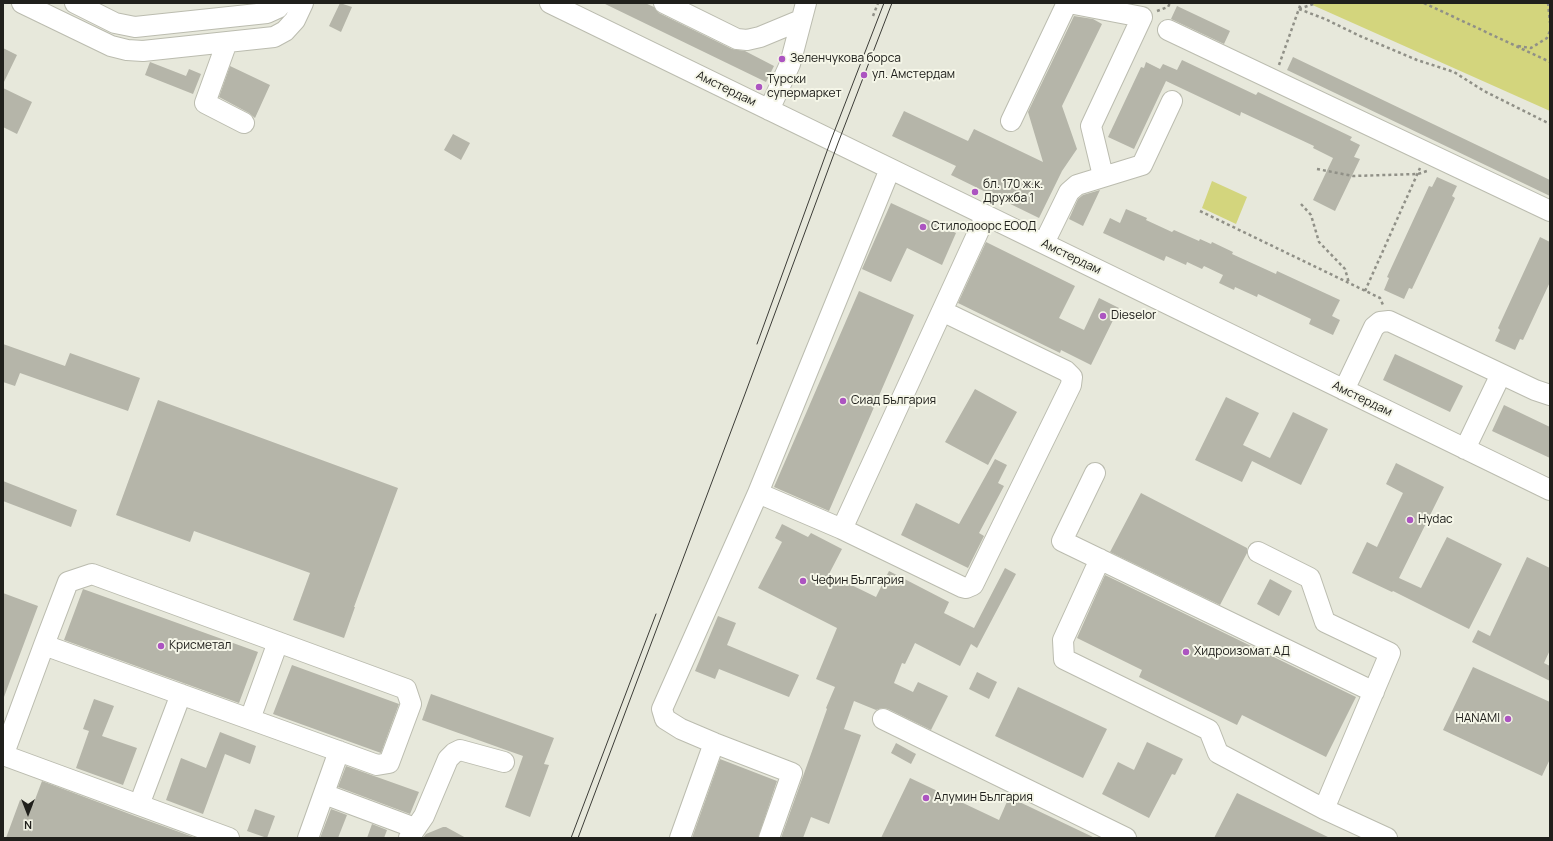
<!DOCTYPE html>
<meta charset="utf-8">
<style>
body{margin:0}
#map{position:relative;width:1553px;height:841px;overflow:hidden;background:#e7e8db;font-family:Manrope,sans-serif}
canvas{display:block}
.frame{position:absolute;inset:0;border:4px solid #20201c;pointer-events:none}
.north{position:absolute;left:8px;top:793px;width:40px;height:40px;-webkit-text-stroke:3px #f5f6e8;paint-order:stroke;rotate:180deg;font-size:11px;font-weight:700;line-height:16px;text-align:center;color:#20201c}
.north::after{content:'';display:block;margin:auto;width:14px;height:18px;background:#20201c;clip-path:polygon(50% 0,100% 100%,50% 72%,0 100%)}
</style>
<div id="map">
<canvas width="1553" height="841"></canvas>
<div class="frame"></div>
<div class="north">N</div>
</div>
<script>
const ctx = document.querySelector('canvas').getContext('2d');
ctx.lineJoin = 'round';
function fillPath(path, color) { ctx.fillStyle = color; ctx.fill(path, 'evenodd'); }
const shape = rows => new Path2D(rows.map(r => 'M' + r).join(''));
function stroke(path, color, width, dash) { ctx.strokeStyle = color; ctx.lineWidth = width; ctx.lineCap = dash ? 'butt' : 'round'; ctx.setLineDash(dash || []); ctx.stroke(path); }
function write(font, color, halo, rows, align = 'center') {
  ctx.font = font + ' Manrope,sans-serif'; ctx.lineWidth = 4; ctx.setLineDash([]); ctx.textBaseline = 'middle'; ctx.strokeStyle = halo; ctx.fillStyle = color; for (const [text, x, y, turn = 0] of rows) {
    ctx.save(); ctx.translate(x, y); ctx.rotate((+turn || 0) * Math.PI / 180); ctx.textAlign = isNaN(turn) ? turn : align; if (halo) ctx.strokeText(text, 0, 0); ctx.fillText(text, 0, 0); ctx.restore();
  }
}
const green = shape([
 [1308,3,1550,3,1550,111],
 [1212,181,1247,197,1236,224,1202,208]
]);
const building = shape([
 [340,3,352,7,341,32,329,26],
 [603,3,645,3,654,7,659,13,732,49,745,51,774,66,766,82],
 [1177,6,1230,31,1224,44,1171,19],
 [1074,16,1093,19,1102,24,1062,106,1077,149,1062,171,1039,218,951,175,956,166,892,136,904,111,968,141,974,129,1043,162,1028,112],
 [3,48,17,55,3,84],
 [1293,57,1550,180,1550,196,1287,70],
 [1182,60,1256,95,1258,92,1352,137,1350,140,1360,145,1354,157,1360,159,1335,211,1313,200,1333,158,1313,148,1314,146,1241,112,1240,116,1166,81,1134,149,1108,137,1141,67,1144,68,1146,62,1160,69,1163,64,1177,70],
 [150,62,186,76,189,69,201,74,193,94,145,75],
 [230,66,270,85,255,118,249,113,219,97],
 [3,88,32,102,17,134,3,127],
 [453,134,470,143,461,160,444,150],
 [1437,177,1457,186,1452,196,1455,198,1412,289,1409,288,1404,299,1384,290,1389,278,1387,277,1429,186,1432,187],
 [1100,190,1083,226,1069,219,1078,199,1083,195],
 [891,203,956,233,942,265,907,248,891,282,862,269],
 [1126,209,1147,218,1146,220,1172,232,1174,230,1199,241,1200,239,1211,244,1212,242,1233,252,1232,254,1276,274,1277,271,1340,300,1332,316,1340,320,1333,335,1309,324,1311,319,1258,294,1257,297,1235,287,1234,290,1219,283,1223,275,1204,266,1202,269,1187,262,1186,265,1166,256,1164,261,1103,233,1110,218,1120,223],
 [1540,237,1550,242,1550,282,1523,340,1520,339,1515,350,1495,341,1500,330,1498,328],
 [986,242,1075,286,1059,318,1084,330,1099,298,1119,308,1091,365,1061,350,1060,353,958,303],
 [859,291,914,315,829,511,774,487],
 [3,344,65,366,70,353,140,378,128,411,20,373,15,386,3,382],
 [1395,354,1463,386,1450,412,1383,380],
 [975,389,1017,412,988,465,945,442],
 [1226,397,1259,413,1243,445,1270,458,1293,412,1328,429,1301,485,1252,461,1242,482,1195,460],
 [158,400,398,488,354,607,355,607,344,638,293,620,310,573,194,531,190,542,116,515],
 [1504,405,1550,427,1550,458,1492,431],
 [995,459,1007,465,998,483,1004,486,979,533,984,536,968,568,901,535,916,503,959,524],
 [1396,463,1444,487,1399,578,1421,588,1447,537,1502,564,1469,629,1393,591,1392,592,1352,573,1367,542,1377,547,1403,493,1386,484],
 [3,481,77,510,71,527,3,501],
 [1141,493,1247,548,1247,553,1220,605,1110,552],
 [782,524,808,537,811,533,842,549,829,574,876,597,889,571,949,602,944,613,974,628,1005,568,1016,574,977,648,971,644,960,666,915,643,905,664,902,663,894,683,913,692,918,682,948,696,931,730,888,709,882,708,876,710,854,701,844,729,861,735,829,824,811,817,803,838,781,838,827,709,826,708,835,687,816,679,837,628,758,588,782,542,775,538],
 [1527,557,1550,568,1550,650,1544,663,1550,666,1550,681,1472,642,1478,630,1490,636],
 [1105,575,1356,697,1326,757,1242,715,1237,725,1139,677,1142,670,1077,638],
 [1270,579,1292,591,1279,616,1257,604],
 [83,589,258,652,239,703,64,640],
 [3,593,38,606,4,697,3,697],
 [718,616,736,623,727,645,799,675,789,697,719,669,715,679,695,671],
 [292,665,399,704,381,753,273,714],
 [1473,667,1550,702,1550,759,1542,776,1443,730],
 [977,672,997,682,989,699,969,689],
 [1018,687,1107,729,1083,778,995,736],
 [431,694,554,738,544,764,549,765,530,817,505,807,523,756,422,720],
 [94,699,114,706,102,736,137,748,123,785,76,768,89,731,83,729],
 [220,732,256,746,250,764,225,754,203,814,166,800,181,758,206,768],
 [1147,742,1183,759,1175,775,1172,774,1149,818,1102,794,1118,762,1134,770],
 [896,743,916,754,911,764,891,753],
 [720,759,777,781,758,838,692,838],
 [346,766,419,792,410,814,338,787],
 [910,778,999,820,1009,797,1095,838,881,838],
 [42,781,135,816,196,838,6,838,20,800,33,805],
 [1237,793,1330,838,1214,838],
 [255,809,275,816,267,838,247,831],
 [331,809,347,815,338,838,320,838],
 [372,824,387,830,384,838,367,838],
 [443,827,446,827,466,838,423,838,426,834]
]);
const path = shape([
 [1424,3,1550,62],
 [1548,3,1550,23],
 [1299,9,1325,19,1360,36,1417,60,1454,72,1484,91,1550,124],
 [1299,9,1316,3],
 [1157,11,1168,7,1170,3],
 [873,16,878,3],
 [1518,46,1531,48,1547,38,1550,31],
 [1279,65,1301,3],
 [1317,169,1353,176,1418,174,1427,171],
 [1301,204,1311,215,1319,242,1345,269,1349,283],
 [1200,211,1380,298,1383,305],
 [1365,291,1420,168]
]);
const minor = shape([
 [22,3,111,46,127,50,143,51,274,37,285,31,295,20,303,3],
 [75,3,115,23,135,27,267,13,278,8,282,3],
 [550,3,1550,490],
 [664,3,737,39,747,40,760,37,801,20],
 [1069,3,1142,17,1091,126,1103,176],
 [1168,30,1550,211],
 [227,42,205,103,244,123],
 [769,110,790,64,806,3],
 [1011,121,1067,3],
 [1044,243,1069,192,1077,185,1142,165,1172,101],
 [1344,390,1374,327,1380,322,1389,321,1535,390,1550,395],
 [1465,449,1501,374],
 [1095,473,1062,541,1374,692],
 [758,493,842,529,986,215],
 [842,529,962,587,966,588,973,585,1071,385,1072,377,1066,371,942,311],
 [1258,552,1310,578,1325,622,1390,653,1324,809],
 [1100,559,1063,640,1064,659,1209,730,1218,753,1324,809,1387,838],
 [250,719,278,642],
 [883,719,1126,838],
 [714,743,792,773,769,838],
 [3,755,229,838],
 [3,756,44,645,68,582,92,574,406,689,411,704,389,763,377,765,44,645],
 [324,794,415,828],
 [139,805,181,694],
 [308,838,339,751],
 [409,838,424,816,448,759,454,753,460,750,504,762],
 [680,838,714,743,681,729,665,719,662,709,758,493,890,169]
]);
const tram = shape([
 [757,344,831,140,884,3],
 [571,838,656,614],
 [578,838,745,394,838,143,892,3]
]);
const markers = [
 [782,59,4,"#ac54c1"],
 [864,75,4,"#ac54c1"],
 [759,87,4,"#ac54c1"],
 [975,192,4,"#ac54c1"],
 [923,227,4,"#ac54c1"],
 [1103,316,4,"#ac54c1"],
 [843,401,4,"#ac54c1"],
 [1410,520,4,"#ac54c1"],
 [803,581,4,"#ac54c1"],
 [161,646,4,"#ac54c1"],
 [1186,652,4,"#ac54c1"],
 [1508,719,4,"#ac54c1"],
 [926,798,4,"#ac54c1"]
];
const poiNames = [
 ["Зеленчукова борса",790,59],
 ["ул. Амстердам",872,75],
 ["Турски",767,80],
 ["супермаркет",767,94],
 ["бл. 170 ж.к.",983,185],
 ["Дружба 1",983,199],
 ["Стилодоорс ЕООД",931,227],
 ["Dieselor",1111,316],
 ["Сиад България",851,401],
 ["Hydac",1418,520],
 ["Чефин България",811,581],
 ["Крисметал",169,646],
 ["Хидроизомат АД",1194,652],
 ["HANAMI",1500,719,"right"],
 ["Алумин България",934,798]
];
const streetNames = [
 ["Амстердам",726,89,26],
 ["Амстердам",1071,257,26],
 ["Амстердам",1362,399,26]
];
fillPath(green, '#d3d57d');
fillPath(building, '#b5b5a9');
stroke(minor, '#bbbcaf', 22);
stroke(path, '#909087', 2.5, [3, 3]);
stroke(minor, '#fff', 20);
stroke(tram, '#3c3c37', 1);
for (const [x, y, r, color] of markers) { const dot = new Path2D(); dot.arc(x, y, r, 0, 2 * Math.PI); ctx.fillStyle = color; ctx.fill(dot); stroke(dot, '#f5f6e8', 1.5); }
write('12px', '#20201c', '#f5f6e8', poiNames, 'left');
write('12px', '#20201c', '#f5f6e8', streetNames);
</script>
